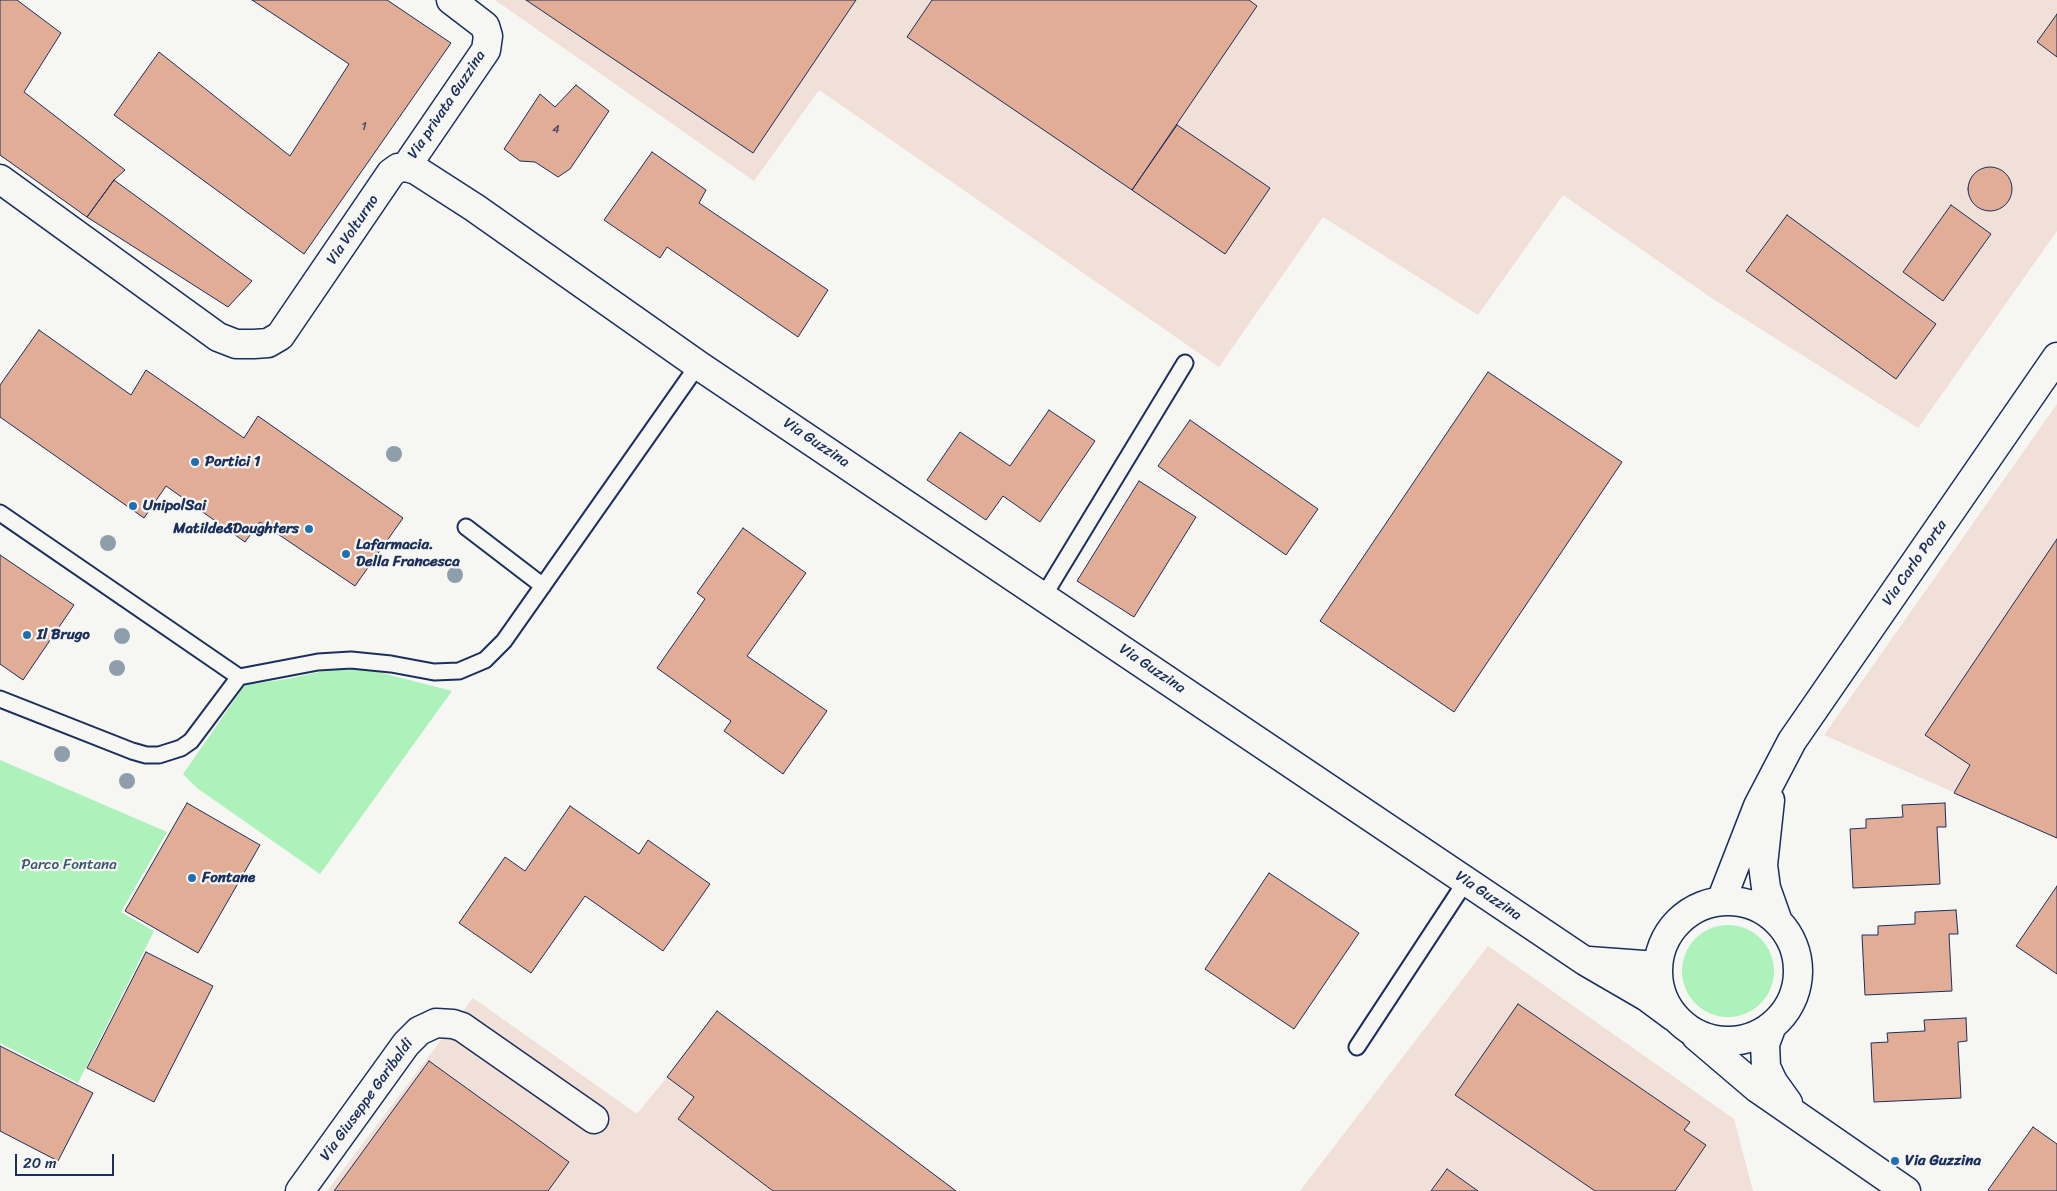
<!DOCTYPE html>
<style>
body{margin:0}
#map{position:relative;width:2057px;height:1191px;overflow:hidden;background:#f6f6f2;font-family:Sriracha,sans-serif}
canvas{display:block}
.scale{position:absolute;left:15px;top:1154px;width:99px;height:22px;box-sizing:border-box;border:2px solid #1b2f5e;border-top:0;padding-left:6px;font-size:15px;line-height:18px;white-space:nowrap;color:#1b2f5e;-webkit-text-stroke:4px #f6f6f2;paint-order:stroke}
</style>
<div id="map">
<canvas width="2057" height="1191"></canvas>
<div class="scale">20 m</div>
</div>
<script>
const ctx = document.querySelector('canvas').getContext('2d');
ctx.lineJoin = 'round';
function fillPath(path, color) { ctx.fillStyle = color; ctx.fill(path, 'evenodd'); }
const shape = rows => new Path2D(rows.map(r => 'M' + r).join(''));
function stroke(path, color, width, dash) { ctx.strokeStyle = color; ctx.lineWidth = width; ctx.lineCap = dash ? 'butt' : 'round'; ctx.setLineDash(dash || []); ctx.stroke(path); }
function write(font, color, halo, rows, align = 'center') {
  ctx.font = font + ' Sriracha,sans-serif'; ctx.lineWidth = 4.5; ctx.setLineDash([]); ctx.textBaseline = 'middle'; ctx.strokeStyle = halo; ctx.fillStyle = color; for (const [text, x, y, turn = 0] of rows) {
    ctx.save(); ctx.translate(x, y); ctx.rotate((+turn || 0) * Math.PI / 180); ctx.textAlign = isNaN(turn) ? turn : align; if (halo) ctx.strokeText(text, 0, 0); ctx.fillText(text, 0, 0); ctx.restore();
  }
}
const built = shape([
 [495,0,2057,0,2057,231,1918,428,1713,299,1563,195,1478,315,1323,217,1219,367,819,90,754,181],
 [2057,404,2057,838,1824,735],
 [1488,946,1734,1119,1753,1191,1300,1191],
 [473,998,637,1114,667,1077,717,1011,956,1191,327,1191]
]);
const green = shape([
 [351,665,452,691,320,874,197,788,183,774,245,685,287,679],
 [0,760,167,832,121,912,154,931,78,1083,0,1043],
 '1682 971a46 46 0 1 1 92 0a46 46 0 1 1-92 0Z'
]);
const building = shape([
 [0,0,17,0,61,33,24,92,125,170,114,180,87,217,0,155,0,0],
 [252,0,387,0,451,43,304,254,114,115,159,52,290,156,349,64,252,0],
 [526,0,856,0,753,153,526,0],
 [932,0,1249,0,1257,6,1132,190,907,37,932,0],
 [2057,14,2057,57,2037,42,2057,14],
 [576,85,609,111,570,169,558,177,535,162,520,161,504,149,540,94,555,107,576,85],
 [1177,125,1270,188,1225,254,1132,190,1177,125],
 [652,152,706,190,699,203,828,290,798,337,667,247,660,258,604,220,652,152],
 '1968 189a22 22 0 1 1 44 0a22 22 0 1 1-44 0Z',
 [114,180,252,281,228,307,87,217,114,180],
 [1951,205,1991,234,1943,301,1903,272,1951,205],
 [1787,215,1936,324,1896,379,1746,271,1787,215],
 [39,330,131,395,146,370,244,438,258,416,403,518,355,586,260,522,245,542,166,486,144,518,0,417,0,385,39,330],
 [1488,372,1622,462,1454,712,1320,621,1488,372],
 [1049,410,1095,441,1040,522,1003,496,986,520,927,480,960,432,1010,466,1049,410],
 [1190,420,1318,509,1286,555,1158,466,1190,420],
 [1139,481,1196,517,1134,617,1077,581,1139,481],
 [743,528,806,573,747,656,827,711,783,774,724,731,731,721,657,668,705,599,697,593,743,528],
 [2057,539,2057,838,1954,793,1970,765,1925,735,2057,539],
 [0,555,74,605,23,680,0,664,0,555],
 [187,803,260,845,198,953,125,911,187,803],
 [1945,803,1946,827,1937,827,1940,884,1853,888,1850,829,1866,828,1866,819,1903,817,1902,805,1945,803],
 [570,806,639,854,648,840,710,884,663,951,585,896,531,973,459,923,505,857,525,871,570,806],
 [1269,873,1359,933,1294,1029,1205,969,1269,873],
 [2057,886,2057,974,2016,946,2057,886],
 [1956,910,1958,934,1949,934,1952,991,1865,995,1862,935,1878,935,1878,926,1915,924,1915,912,1956,910],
 [146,952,213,986,154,1102,87,1068,146,952],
 [1518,1004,1690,1122,1684,1130,1706,1145,1675,1191,1595,1191,1455,1095,1518,1004],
 [717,1011,956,1191,773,1191,678,1119,694,1097,667,1077,717,1011],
 [1966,1018,1967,1041,1958,1042,1961,1098,1874,1102,1871,1043,1888,1042,1887,1033,1925,1031,1924,1020,1966,1018],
 [0,1046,93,1093,58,1161,0,1131,0,1046],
 [429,1061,569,1162,548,1191,334,1191,429,1061],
 [2033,1127,2057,1144,2057,1191,1990,1191,1988,1190,2033,1127],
 [1447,1169,1478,1191,1431,1191,1447,1169]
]);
const lane = shape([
 [0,513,239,677,318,662,351,660,391,664,434,672,459,671,485,660,504,641,698,365],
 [466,527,543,586],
 [1043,597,1185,363],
 [0,699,132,751,146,755,159,755,181,748,191,741,239,677],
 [1357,1047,1466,881]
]);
const street = shape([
 [406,167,486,50,488,36,485,26,451,0],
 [0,179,218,337,236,344,254,344,268,343,280,336,391,173,398,168,406,167,416,170,475,208,698,365,1585,961,1647,997,1674,1017],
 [1770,800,1763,865,1766,888,1778,922],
 '1658 971a70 70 0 1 1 140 0a70 70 0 1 1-140 0Z',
 [1721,901,1758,806,1792,741,2057,357],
 [1589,961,1657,966],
 [1771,1028,1765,1044,1766,1067,1773,1082,1788,1103],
 [1696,1036,1757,1088,1906,1191],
 [300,1191,406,1044,419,1031,436,1023,453,1024,462,1027,594,1119]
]);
const trees = [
 [394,454],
 [108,543],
 [455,575],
 [122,636],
 [117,668],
 [62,754],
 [127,781]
];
const markers = [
 [195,462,5,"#1f6fb2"],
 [133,506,5,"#1f6fb2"],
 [309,529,5,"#1f6fb2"],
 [346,554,5,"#1f6fb2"],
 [27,635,5,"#1f6fb2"],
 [192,878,5,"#1f6fb2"],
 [1895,1161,5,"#1f6fb2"]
];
const numberNames = [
 ["1",364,127],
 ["4",556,130]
];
const streetNames = [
 ["Via privata Guzzina",447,105,-56],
 ["Via Volturno",353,230,-56],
 ["Via Guzzina",816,443,34],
 ["Via Carlo Porta",1915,563,-55],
 ["Via Guzzina",1152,669,34],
 ["Via Guzzina",1488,896,34],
 ["Via Giuseppe Garibaldi",367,1100,-54]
];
const poiNames = [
 ["Portici 1",205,462],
 ["UnipolSai",143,506],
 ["Matilde&Daughters",299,529,"right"],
 ["Lafarmacia.",356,545],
 ["Della Francesca",356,562],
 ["Il Brugo",37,635],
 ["Fontane",202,878],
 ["Via Guzzina",1905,1161]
];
const parkNames = [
 ["Parco Fontana",69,865]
];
fillPath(built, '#f0e0d7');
fillPath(green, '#adf1bb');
fillPath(building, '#e2ad97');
stroke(building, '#1b2f5e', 1);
stroke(lane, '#1b2f5e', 19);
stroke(street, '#1b2f5e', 31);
stroke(lane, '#f6f6f2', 15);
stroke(street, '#f6f6f2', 28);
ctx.fillStyle = '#8e9eab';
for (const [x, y] of trees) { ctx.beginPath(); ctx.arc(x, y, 8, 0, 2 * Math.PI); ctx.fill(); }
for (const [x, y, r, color] of markers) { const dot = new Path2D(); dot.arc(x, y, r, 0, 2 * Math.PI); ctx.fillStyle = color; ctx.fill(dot); stroke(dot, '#f6f6f2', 2); }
write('12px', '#4d4e6c', null, numberNames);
write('15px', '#1b2f5e', '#f6f6f2', streetNames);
write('bold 15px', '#1b2f5e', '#f6f6f2', poiNames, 'left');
write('15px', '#385671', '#f6f6f2', parkNames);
</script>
